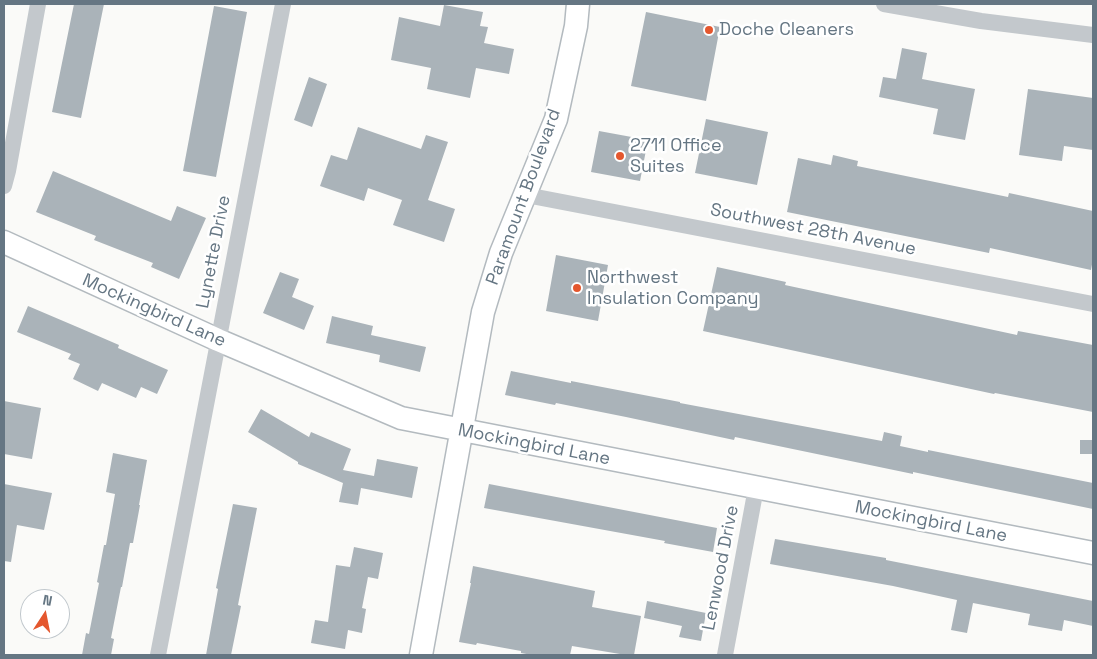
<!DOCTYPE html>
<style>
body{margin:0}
#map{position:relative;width:1097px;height:659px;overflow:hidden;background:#fafaf8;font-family:"Space Grotesk",sans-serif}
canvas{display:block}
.frame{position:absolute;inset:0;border:5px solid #657683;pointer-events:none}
.north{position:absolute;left:20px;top:589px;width:50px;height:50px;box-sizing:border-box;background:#fff;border:1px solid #c1c8cd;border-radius:50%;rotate:11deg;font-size:14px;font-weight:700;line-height:20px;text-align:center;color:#657683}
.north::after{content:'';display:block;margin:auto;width:18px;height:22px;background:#e4572e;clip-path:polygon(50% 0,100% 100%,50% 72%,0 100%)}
</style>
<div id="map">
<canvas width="1097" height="659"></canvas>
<div class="frame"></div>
<div class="north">N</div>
</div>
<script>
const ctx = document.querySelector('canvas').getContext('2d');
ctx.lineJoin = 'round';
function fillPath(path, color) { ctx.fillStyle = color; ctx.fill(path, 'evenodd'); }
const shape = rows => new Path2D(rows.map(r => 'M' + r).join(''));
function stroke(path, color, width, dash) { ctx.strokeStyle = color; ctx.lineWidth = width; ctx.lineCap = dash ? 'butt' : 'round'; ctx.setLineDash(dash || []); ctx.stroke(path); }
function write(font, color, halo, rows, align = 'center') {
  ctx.font = font + ' "Space Grotesk",sans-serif'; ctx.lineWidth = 5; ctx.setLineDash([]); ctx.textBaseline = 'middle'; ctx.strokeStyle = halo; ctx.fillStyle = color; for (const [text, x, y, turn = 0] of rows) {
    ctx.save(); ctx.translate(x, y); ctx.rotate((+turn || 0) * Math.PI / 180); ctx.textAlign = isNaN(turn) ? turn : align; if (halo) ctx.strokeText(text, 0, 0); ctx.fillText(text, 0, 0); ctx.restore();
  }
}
const building = shape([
 [74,4,104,4,81,118,52,112],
 [444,5,483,12,480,26,488,27,484,43,514,49,509,74,476,68,470,98,427,89,431,68,391,60,399,17,440,26],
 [214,6,247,12,216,177,183,171],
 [646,12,720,27,706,101,631,86],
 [902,48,927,53,922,79,975,89,965,140,933,134,938,109,879,97,883,77,896,79],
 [309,77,327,84,312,127,294,120],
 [1028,89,1093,98,1093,150,1064,146,1062,161,1019,155],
 [706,119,768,132,757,185,695,173],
 [358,127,421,149,426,135,448,142,428,200,455,209,444,242,393,225,402,200,368,188,364,201,320,186,331,155,347,160],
 [599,131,648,140,640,181,591,172],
 [833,155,858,161,857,166,1008,197,1009,193,1093,211,1093,259,1091,270,990,248,989,253,787,212,798,158,831,165],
 [53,171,171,221,177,206,206,218,179,279,151,267,153,263,94,240,96,236,36,212],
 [556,255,608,265,598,321,546,311],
 [717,267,786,282,785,285,1017,335,1018,331,1093,345,1093,412,995,393,994,394,703,331],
 [280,272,299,279,292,297,314,306,304,330,263,313],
 [28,306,82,329,119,345,118,348,168,370,157,394,141,387,136,398,102,383,98,391,73,379,80,364,68,359,71,354,17,332],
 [332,316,373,326,371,335,426,347,420,372,379,362,380,355,326,343],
 [511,371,571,383,571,381,680,402,680,403,882,441,884,432,902,436,900,446,928,452,928,450,1093,483,1093,509,913,472,913,474,735,437,734,440,626,417,556,403,555,405,505,395],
 [4,401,41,408,32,459,4,454],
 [261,409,309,437,311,432,351,449,343,470,374,476,377,459,418,467,412,498,361,488,358,505,339,502,343,483,298,464,298,462,248,432],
 [1080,440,1093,440,1093,454,1080,454],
 [113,453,147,460,139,505,140,505,133,543,130,543,122,587,121,587,111,638,114,639,111,655,82,655,86,633,89,634,99,583,97,582,104,545,106,545,115,494,106,492],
 [4,484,52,493,44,530,17,525,11,562,4,561],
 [489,484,717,528,713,552,664,543,665,541,484,508],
 [233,504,257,508,238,605,241,606,231,655,206,655,218,589,216,588],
 [775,539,886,558,886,560,1093,601,1093,626,1064,620,1062,631,1028,625,1030,614,973,603,967,633,951,630,957,600,893,586,770,564],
 [354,547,383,553,378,579,368,577,362,608,366,609,362,633,348,630,345,649,311,643,315,620,328,622,336,565,350,567],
 [473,566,595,591,592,607,641,616,634,655,620,655,620,654,572,646,570,655,532,655,521,653,521,651,477,643,476,645,459,642,471,583,470,583],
 [647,601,706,613,701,641,679,637,682,626,644,618]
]);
const street = shape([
 [884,4,981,21,1093,35],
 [4,186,8,171,38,4],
 [526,195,1093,304],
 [158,655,283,4],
 [725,655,756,488]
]);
const secondary = shape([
 [4,242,218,340,401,418,1093,553],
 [421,655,483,312,501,253,556,119,576,26,578,4]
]);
const markers = [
 [709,30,5,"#e4572e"],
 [620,156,5,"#e4572e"],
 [577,288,5,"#e4572e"]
];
const poiNames = [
 ["Doche Cleaners",719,30],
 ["2711 Office",630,146],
 ["Suites",630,167],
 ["Northwest",587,278],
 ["Insulation Company",587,299]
];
const streetNames = [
 ["Paramount Boulevard",524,197,-70],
 ["Southwest 28th Avenue",813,230,11],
 ["Lynette Drive",214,252,-79],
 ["Mockingbird Lane",154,311,24],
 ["Mockingbird Lane",534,445,11],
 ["Mockingbird Lane",931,522,11],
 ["Lenwood Drive",721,568,-79]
];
fillPath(building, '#aab3b9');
stroke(secondary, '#b3babf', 25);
stroke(street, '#c3c8cc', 16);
stroke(secondary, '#fff', 22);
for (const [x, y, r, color] of markers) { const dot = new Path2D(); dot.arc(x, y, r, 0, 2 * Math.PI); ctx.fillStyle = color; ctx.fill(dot); stroke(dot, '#fff', 2); }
write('18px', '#657683', '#fff', poiNames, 'left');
write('18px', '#657683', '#fff', streetNames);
</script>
